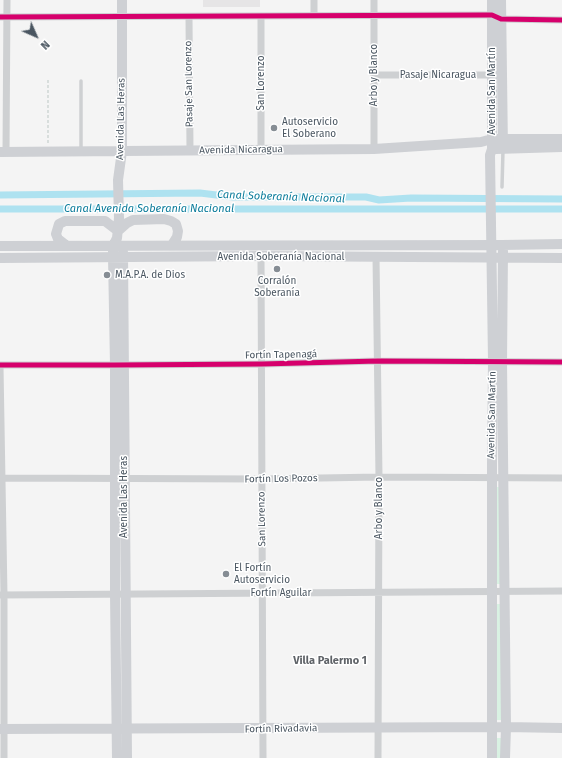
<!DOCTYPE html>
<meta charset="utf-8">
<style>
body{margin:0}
#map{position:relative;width:562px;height:758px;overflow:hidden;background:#f4f4f4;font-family:"Fira Sans",sans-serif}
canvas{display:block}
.north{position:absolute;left:16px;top:16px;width:40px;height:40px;-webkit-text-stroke:3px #fff;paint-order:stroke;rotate:135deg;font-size:11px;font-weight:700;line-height:16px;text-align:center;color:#4a5661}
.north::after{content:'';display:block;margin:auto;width:14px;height:18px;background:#4a5661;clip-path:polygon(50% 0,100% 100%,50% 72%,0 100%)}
</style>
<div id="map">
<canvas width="562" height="758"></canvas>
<div class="north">N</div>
</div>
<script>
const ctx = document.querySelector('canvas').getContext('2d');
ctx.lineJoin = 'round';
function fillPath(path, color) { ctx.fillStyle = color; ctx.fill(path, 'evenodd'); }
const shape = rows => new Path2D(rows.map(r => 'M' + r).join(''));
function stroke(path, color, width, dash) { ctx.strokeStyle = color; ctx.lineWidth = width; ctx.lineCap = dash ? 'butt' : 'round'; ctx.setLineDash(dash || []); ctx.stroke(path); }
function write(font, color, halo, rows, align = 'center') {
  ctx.font = font + ' "Fira Sans",sans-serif'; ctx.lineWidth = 3; ctx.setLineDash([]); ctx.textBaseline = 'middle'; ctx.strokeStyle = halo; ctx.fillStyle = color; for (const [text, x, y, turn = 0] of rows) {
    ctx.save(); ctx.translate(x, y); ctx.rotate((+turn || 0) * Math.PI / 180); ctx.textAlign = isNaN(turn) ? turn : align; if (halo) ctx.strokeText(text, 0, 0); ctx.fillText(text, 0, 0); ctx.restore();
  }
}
const education = shape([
 [203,0,260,0,260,7,203,7]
]);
const green = shape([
 [495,487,499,487,500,584,496,584],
 [497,604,501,604,501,720,497,720],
 [497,738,501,738,501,758,497,758]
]);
const canal = shape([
 [0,195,200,193,233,197,366,197,379,200,411,198,562,199],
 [0,209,562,209]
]);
const path = shape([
 [48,143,48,80]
]);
const lane = shape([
 [81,81,81,150],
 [502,187,503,150]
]);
const street = shape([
 [314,0,314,15],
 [374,0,374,149],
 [0,17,485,15,492,15,501,19,562,20],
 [189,17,190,151],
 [374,75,496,75],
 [261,150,261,17],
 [6,152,7,0],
 [261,256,263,758],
 [376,257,379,477,378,758],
 [0,365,115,365,262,364,378,361,562,362],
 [0,367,4,595,4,758],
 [0,478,262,479,379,477,562,478],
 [0,595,562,591]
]);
const secondary = shape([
 [492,0,492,149,490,155,493,361,492,464,492,758],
 [501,0,503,149],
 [496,149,562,147],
 [0,152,374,149,481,142,492,139,562,139],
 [0,246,502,245,562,244],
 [67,246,58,239,56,234,59,224,65,221,105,221,118,231,127,223,133,220,164,219,171,221,176,224,178,231,177,237,172,245],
 [503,251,502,362,506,727,505,758],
 [123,252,127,758],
 [0,258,261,256,562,258],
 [0,729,506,727,562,728],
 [117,758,115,594,115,365,113,257,113,246,117,238,119,218,118,180,122,151,122,0]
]);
const cycleway = shape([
 [0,17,485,15,492,15,501,19,562,20],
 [0,365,115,365,262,364,378,361,562,362]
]);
const markers = [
 [274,128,4,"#868d94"],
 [277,269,4,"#868d94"],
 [107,275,4,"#868d94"],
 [226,574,4,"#868d94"]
];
const streetNames = [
 ["Arbo y Blanco",374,75,-90],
 ["Pasaje Nicaragua",438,75],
 ["San Lorenzo",261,83,-90],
 ["Pasaje San Lorenzo",189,84,-91],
 ["Avenida San Martín",492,91,-90],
 ["Avenida Las Heras",121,119,-89],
 ["Avenida Nicaragua",241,150,-1],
 ["Avenida Soberanía Nacional",281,257],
 ["Fortín Tapenagá",281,355,-1],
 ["Avenida San Martín",492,415,-89],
 ["Fortín Los Pozos",281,479,-1],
 ["Avenida Las Heras",124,497,-90],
 ["Arbo y Blanco",379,508,-90],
 ["San Lorenzo",262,519,-91],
 ["Fortín Aguilar",281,593],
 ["Fortín Rivadavia",281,729,-1]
];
const poiNames = [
 ["Autoservicio",282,122],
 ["El Soberano",282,134],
 ["M.A.P.A. de Dios",115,275],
 ["Corralón",277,281,"center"],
 ["Soberanía",277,293,"center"],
 ["El Fortín",234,568],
 ["Autoservicio",234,580]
];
const waterNames = [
 ["Canal Soberanía Nacional",281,197,2],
 ["Canal Avenida Soberanía Nacional",149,209]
];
const neighbourhoodNames = [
 ["Villa Palermo 1",330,661]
];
fillPath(education, '#e6e5e6');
fillPath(green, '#d9f2e3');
stroke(canal, '#aee2f0', 7);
stroke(path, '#bcc7c4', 1, [3, 2]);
stroke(lane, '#ced0d2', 3.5);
stroke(street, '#ced0d2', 7);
stroke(secondary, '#ced0d4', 10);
stroke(cycleway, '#d6006c', 5);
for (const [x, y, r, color] of markers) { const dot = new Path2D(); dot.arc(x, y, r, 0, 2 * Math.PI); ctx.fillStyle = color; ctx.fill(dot); stroke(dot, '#fff', 1.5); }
write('10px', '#4a5661', '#fff', streetNames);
write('10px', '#4a5661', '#fff', poiNames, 'left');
write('italic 11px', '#0c7c9b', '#fff', waterNames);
write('bold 11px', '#5f6368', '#fff', neighbourhoodNames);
</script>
